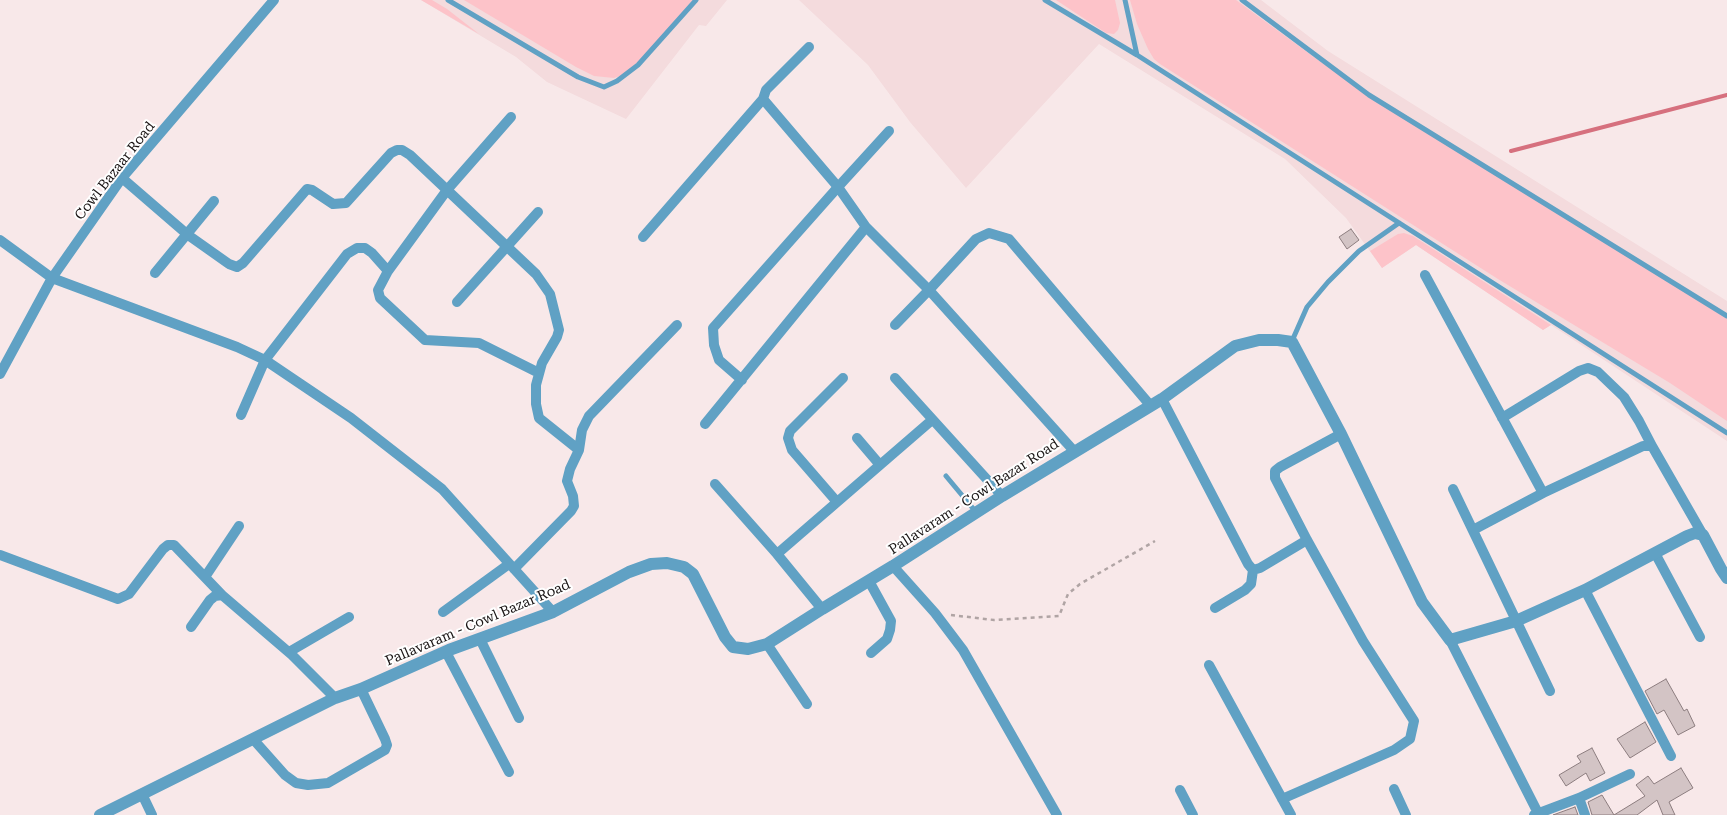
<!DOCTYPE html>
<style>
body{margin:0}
canvas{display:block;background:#f8e8e9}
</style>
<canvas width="1727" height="815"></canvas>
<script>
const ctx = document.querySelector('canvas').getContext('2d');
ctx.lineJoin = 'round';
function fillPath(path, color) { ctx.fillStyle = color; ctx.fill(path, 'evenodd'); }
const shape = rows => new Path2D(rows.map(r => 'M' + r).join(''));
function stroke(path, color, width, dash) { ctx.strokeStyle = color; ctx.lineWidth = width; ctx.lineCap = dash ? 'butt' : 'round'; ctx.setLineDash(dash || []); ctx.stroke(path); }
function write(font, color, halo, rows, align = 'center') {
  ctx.font = font + ' "Roboto Serif",serif'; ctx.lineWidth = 4; ctx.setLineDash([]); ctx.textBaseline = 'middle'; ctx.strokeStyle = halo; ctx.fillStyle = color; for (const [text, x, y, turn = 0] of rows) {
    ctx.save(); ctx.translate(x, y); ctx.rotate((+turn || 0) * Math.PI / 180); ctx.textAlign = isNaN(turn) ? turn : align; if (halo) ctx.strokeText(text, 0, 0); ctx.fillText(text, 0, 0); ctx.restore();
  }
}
const built = shape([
 [421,0,727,0,706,26,699,25,626,119,547,82,516,57],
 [799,0,1261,0,1328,51,1727,301,1727,441,1551,325,1543,330,1416,245,1382,268,1346,218,1285,159,1099,44,966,188,910,122,868,65]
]);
const green = shape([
 [421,0,432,0,447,9,479,34],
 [464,0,698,0,632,72,614,78,594,76,576,67],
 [1056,0,1115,0,1120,23,1118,30,1114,34,1106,33],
 [1130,0,1236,0,1322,63,1727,316,1727,421,1670,383,1498,279,1160,64,1154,59,1148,49,1137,24],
 [1404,233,1413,236,1551,325,1543,330,1416,245,1382,268,1370,251,1398,234]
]);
const stream = shape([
 [1511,151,1727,95]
]);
const building = shape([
 [1351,229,1359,240,1347,249,1339,237,1351,229],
 [1666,679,1684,711,1687,709,1695,726,1678,735,1664,710,1657,714,1645,691,1666,679],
 [1645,722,1656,742,1630,758,1617,739,1645,722],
 [1592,748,1605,773,1590,781,1586,773,1566,786,1559,775,1581,762,1577,756,1592,748],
 [1681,768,1693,788,1669,802,1675,815,1663,815,1657,800,1637,815,1592,815,1588,802,1602,795,1614,815,1645,796,1636,785,1648,776,1654,784,1681,768],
 [1575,807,1578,815,1553,815,1575,807]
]);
const path = shape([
 [951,615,994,620,1059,616,1068,594,1080,584,1155,541]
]);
const service = shape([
 [448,0,578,77,604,87,617,81,638,65,696,0],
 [1045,0,1137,55,1727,433],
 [1125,0,1137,55],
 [1242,0,1369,95,1727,316],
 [1292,341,1307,307,1328,282,1359,251,1399,223],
 [946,476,976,512]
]);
const minor = shape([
 [809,47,766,90,763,99,838,187,889,131],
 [122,178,188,235,229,264,237,267,243,263,307,189,312,190,333,204,346,203,391,153,397,150,402,150,410,155,536,274,550,294,559,330,557,337,542,363,536,385,536,404,539,418,579,450],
 [643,237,763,99],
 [0,240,52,278,237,347,265,360,351,418,442,489,553,612],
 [388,271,447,190,511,117],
 [155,273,214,201],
 [1425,275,1543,493],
 [457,302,538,212],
 [895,325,929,290,976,239,989,233,1009,239,1150,405],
 [0,374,52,278,122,178,274,0],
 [895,378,1002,496],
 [742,380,719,360,714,345,713,328,838,187,866,227,929,290,1074,451],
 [1162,399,1248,564,1253,570,1260,568,1307,540],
 [241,415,265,360,347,254,357,248,365,248,372,253,388,271,378,290,380,298,425,340,479,343,539,373],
 [1502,418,1579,371,1588,368,1598,372,1624,397,1639,421,1652,446],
 [705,424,866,227],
 [857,438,880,465],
 [715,484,777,554,822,609],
 [1453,489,1550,691],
 [837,502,792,450,788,438,790,431,843,378],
 [1473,530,1543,493,1643,446,1652,446,1703,535],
 [1655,553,1700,637],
 [777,554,932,420],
 [0,555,118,599,129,594,163,549,168,545,174,545,222,595],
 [893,566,935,613,963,650,1057,815],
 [514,569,571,511,574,506,573,496,567,481,570,469,579,450,582,430,589,416,677,325],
 [205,577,239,526],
 [869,581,891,621,890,630,887,639,871,653],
 [1585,590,1671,756],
 [1215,608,1245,590,1251,584,1253,570],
 [443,612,509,564],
 [191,627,210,600,215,596,222,595,292,655,335,698],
 [480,639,519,718],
 [1450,640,1538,813],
 [767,644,807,704],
 [289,652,349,617],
 [446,652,509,772],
 [1209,665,1291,815],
 [253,739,285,775,296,783,308,785,328,783,385,750,387,745,385,739,361,689],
 [1394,789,1406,815],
 [1180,790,1193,815],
 [142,794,152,815],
 [1579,798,1585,815],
 [1282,799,1394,750,1410,739,1414,721,1363,641,1307,540,1275,478,1275,471,1280,467,1341,434],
 [1534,815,1579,798,1630,774]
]);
const tertiary = shape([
 [100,815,335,698,361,689,449,650,553,612,629,572,651,564,667,563,684,567,693,574,725,637,733,647,748,649,767,644,822,609,893,566,1002,496,1162,399,1235,346,1259,340,1278,340,1292,342,1341,434,1422,602,1450,640,1516,621,1585,590,1687,536,1695,533,1703,535,1721,569,1727,578]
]);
const streetNames = [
 ["Cowl Bazaar Road",115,171,-52],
 ["Pallavaram - Cowl Bazar Road",974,497,-33],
 ["Pallavaram - Cowl Bazar Road",478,623,-23]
];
fillPath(built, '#f4dbdd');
fillPath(green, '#fdc3c9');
stroke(stream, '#d6707e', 4);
fillPath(building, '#d3c4c5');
stroke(building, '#8c7d7f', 1);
stroke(path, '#b0a4a4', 2.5, [4, 4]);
stroke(service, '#60a1c4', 5);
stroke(minor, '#60a1c4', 10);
stroke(tertiary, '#60a1c4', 12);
write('14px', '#191414', '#fff', streetNames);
</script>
